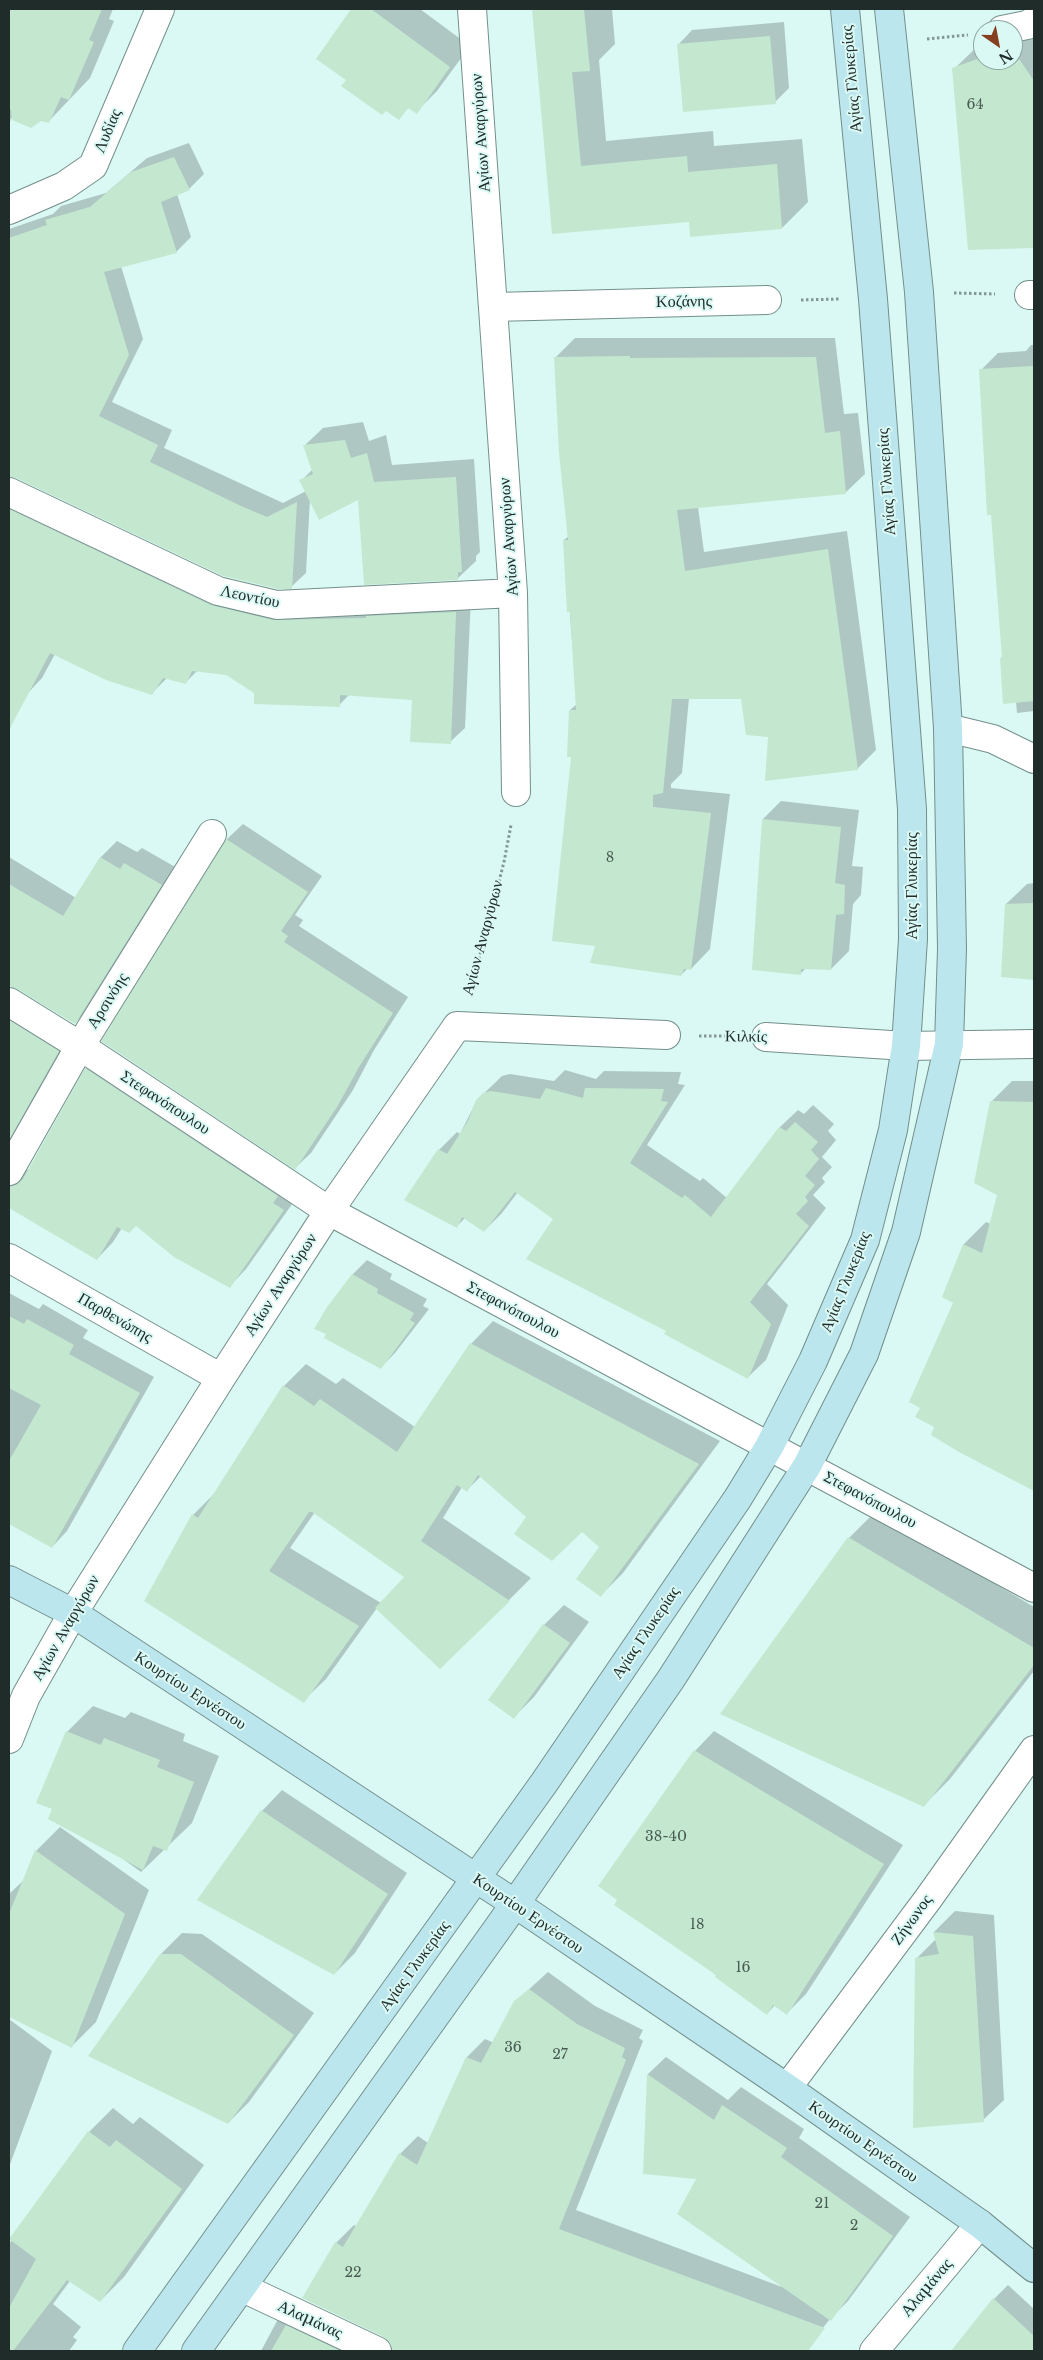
<!DOCTYPE html>
<meta charset="utf-8">
<style>
body{margin:0}
#map{position:relative;width:1043px;height:2360px;overflow:hidden;background:#dbf9f4;font-family:"Libre Baskerville",serif}
canvas{display:block}
.frame{position:absolute;inset:0;border:10px solid #202c2a;pointer-events:none}
.north{position:absolute;left:973px;top:20px;width:50px;height:50px;box-sizing:border-box;background:#dbf9f4;border:1px solid #90a7a3;border-radius:50%;rotate:147deg;font-size:14px;font-weight:700;line-height:20px;text-align:center;color:#202c2a}
.north::after{content:'';display:block;margin:auto;width:18px;height:22px;background:#873f22;clip-path:polygon(50% 0,100% 100%,50% 72%,0 100%)}
</style>
<div id="map">
<canvas width="1043" height="2360"></canvas>
<div class="frame"></div>
<div class="north">N</div>
</div>
<script>
const ctx = document.querySelector('canvas').getContext('2d');
ctx.lineJoin = 'round';
function fillPath(path, color) { ctx.fillStyle = color; ctx.fill(path, 'evenodd'); }
const shape = rows => new Path2D(rows.map(r => 'M' + r).join(''));
function stroke(path, color, width, dash) { ctx.strokeStyle = color; ctx.lineWidth = width; ctx.lineCap = dash ? 'butt' : 'round'; ctx.setLineDash(dash || []); ctx.stroke(path); }
function write(font, color, halo, rows, align = 'center') {
  ctx.font = font + ' "Libre Baskerville",serif'; ctx.lineWidth = 4; ctx.setLineDash([]); ctx.textBaseline = 'middle'; ctx.strokeStyle = halo; ctx.fillStyle = color; for (const [text, x, y, turn = 0] of rows) {
    ctx.save(); ctx.translate(x, y); ctx.rotate((+turn || 0) * Math.PI / 180); ctx.textAlign = isNaN(turn) ? turn : align; if (halo) ctx.strokeText(text, 0, 0); ctx.fillText(text, 0, 0); ctx.restore();
  }
}
const shadow = shape([
 [9,9,113,9,109,19,114,21,90,78,49,121,40,119,31,126,11,118,9,127],
 [353,9,420,9,470,46,437,91,416,112,409,107,399,118,317,58],
 [533,9,612,9,615,44,599,60,606,141,713,131,714,146,802,139,808,202,782,228,691,236,690,221,553,233],
 [784,22,789,88,775,102,678,45,692,30],
 [1034,23,1034,247,969,248,954,69,983,41,983,60,1013,60,1013,30],
 [189,143,204,174,189,189,177,194,191,237,176,252,121,266,143,339,112,402,172,430,164,448,283,503,306,491,301,481,313,469,304,446,323,428,363,422,369,441,386,435,392,465,474,459,480,552,476,556,476,561,457,579,359,498,310,499,306,573,291,587,9,475,9,229,53,214,61,206,106,193,147,158],
 [575,338,835,338,844,414,858,413,865,474,845,493,698,507,704,552,847,531,876,750,857,769,769,736,743,698,689,698,682,773,671,784,671,788,730,794,710,949,691,969,688,968,681,975,572,756,570,710,577,704,564,540,569,536,556,357],
 [1031,345,1034,345,1034,711,1017,713,1016,702,1001,658,1003,656,981,370,998,353,1026,351],
 [9,481,229,592,471,597,465,728,450,742,413,698,350,694,339,705,256,692,227,673,198,670,185,683,167,678,151,694,55,654,42,678,28,693,11,684,9,687],
 [781,801,859,810,852,866,863,867,861,895,853,904,849,951,831,969,806,968,800,974,763,819],
 [243,824,322,876,295,915,303,920,299,926,408,997,374,1050,353,1090,311,1153,295,1168,103,1041,227,839],
 [117,841,137,852,142,848,177,868,91,1006,75,1023,17,987,10,985,11,992,75,1035,18,1168,29,1170,86,1069,103,1053,300,1193,246,1269,230,1286,136,1225,122,1228,113,1242,97,1259,9,1197,9,857,76,898,101,857],
 [1034,883,1034,979,1002,976,1006,904,1027,884],
 [565,1070,596,1079,604,1071,681,1072,678,1084,685,1085,647,1145,700,1181,703,1178,727,1198,780,1127,798,1110,804,1114,813,1105,834,1124,828,1131,836,1140,822,1157,832,1167,822,1178,825,1182,813,1195,826,1208,767,1284,788,1305,766,1360,748,1377,668,1330,555,1219,518,1192,502,1213,484,1231,465,1218,457,1226,439,1150,457,1132,460,1134,477,1100,502,1076,510,1074,554,1081],
 [1012,1081,1034,1081,1034,1237,1016,1237,1034,1246,1034,1489,961,1452,935,1426,922,1407,954,1302,943,1296,964,1244,986,1222,991,1224,999,1194,991,1102],
 [367,1260,392,1274,390,1279,427,1299,423,1306,429,1309,395,1353,380,1368,328,1308,353,1274],
 [9,1293,39,1309,43,1304,88,1330,83,1338,154,1377,67,1531,52,1547,9,1523],
 [493,1321,720,1441,623,1573,601,1595,601,1547,582,1530,527,1516,481,1476,467,1490,462,1487,443,1518,531,1578,509,1600,377,1608,326,1679,303,1701,193,1515,215,1493,284,1386,306,1364,336,1384,343,1378,415,1427,471,1344],
 [315,1512,406,1577,381,1603,290,1548],
 [875,1512,1034,1607,1034,1671,950,1779,924,1805,849,1538],
 [564,1605,589,1622,534,1697,514,1717,544,1625],
 [93,1706,125,1718,131,1712,185,1734,183,1741,219,1756,192,1823,141,1872,53,1809,67,1732],
 [714,1731,903,1845,806,1994,787,2013,775,2005,767,2014,600,1886,695,1751],
 [282,1790,407,1873,355,1953,334,1974,262,1811],
 [60,1827,149,1890,96,2022,72,2046,9,2015,9,1894,24,1880,36,1851],
 [955,1911,994,1915,1004,2100,983,2120,916,1959,936,1939,934,1932],
 [182,1933,202,1934,314,2013,249,2102,228,2123,161,1954],
 [548,1972,595,2006,643,2030,639,2038,643,2041,576,2210,782,2287,698,2178,645,2173,648,2074,666,2057,728,2100,741,2087,804,2129,799,2138,910,2217,848,2301,830,2319,804,2351,261,2351,277,2321,295,2303,393,2348,336,2243,354,2225,356,2226,400,2154,418,2136,428,2143,467,2057,485,2039,494,2043,515,2002],
 [9,2019,52,2051,9,2167],
 [113,2108,133,2124,140,2117,204,2165,124,2277,100,2301,70,2281,53,2304,81,2327,73,2337,77,2340,69,2351,9,2351,9,2244,89,2132],
 [1008,2285,1034,2309,1034,2351,953,2351,994,2299]
]);
const building = shape([
 [9,9,102,9,89,40,94,42,69,100,61,97,49,123,41,121,31,128,12,120,11,110,9,109],
 [351,9,371,9,450,67,417,114,408,108,399,120,386,111,382,115,341,86,346,80,316,59],
 [532,9,584,9,590,71,572,72,581,166,687,156,688,172,777,164,782,229,690,237,689,222,552,234],
 [770,36,776,104,683,112,677,44],
 [1013,50,1034,81,1034,248,968,250,952,68,983,57,983,60,1013,60],
 [174,157,190,190,161,202,177,253,104,272,129,355,99,416,158,445,150,462,241,506,267,517,297,502,292,589,278,589,223,576,16,478,9,477,9,238,47,225,45,220,90,207,131,172],
 [630,356,630,358,816,357,825,433,840,431,846,494,677,510,685,571,828,549,858,770,765,781,768,737,746,735,741,699,672,699,663,793,653,795,653,807,711,813,691,970,684,969,681,976,590,963,595,946,552,941,571,757,567,757,569,710,576,710,570,612,567,612,563,540,568,540,559,453,554,357],
 [1034,366,1034,701,1003,704,1000,658,1002,658,991,515,987,515,979,369],
 [345,440,351,458,367,453,374,482,456,477,462,572,458,572,458,580,364,585,358,500,319,520,299,480,313,474,303,445],
 [9,509,211,605,273,620,366,618,366,616,456,612,451,744,410,742,412,700,340,695,340,707,254,704,254,693,226,675,192,671,186,684,163,678,152,695,106,680,50,653,9,730],
 [762,819,841,827,835,883,845,885,844,914,836,915,831,970,801,969,801,975,752,970],
 [226,839,308,892,281,931,288,936,284,942,393,1013,359,1067,337,1107,295,1170,101,1041],
 [100,857,120,869,124,863,162,885,75,1024,17,989,9,986,9,884,63,916],
 [1034,903,1034,980,1001,977,1005,904],
 [9,1020,59,1051,9,1140],
 [85,1068,278,1196,273,1203,284,1210,230,1288,174,1257,136,1226,129,1233,117,1227,97,1260,9,1208,9,1187,16,1185,23,1179],
 [546,1088,583,1098,585,1088,664,1089,661,1101,668,1102,630,1163,682,1198,685,1195,711,1217,779,1127,786,1131,795,1122,818,1142,811,1150,819,1159,805,1176,815,1185,805,1197,808,1201,796,1214,809,1226,750,1302,771,1324,748,1379,664,1334,666,1331,526,1259,553,1219,515,1192,484,1232,462,1217,457,1228,404,1200,438,1149,447,1154,468,1121,476,1100,483,1093,491,1091,540,1099],
 [990,1101,1034,1102,1034,1491,959,1452,931,1435,934,1427,915,1417,920,1408,909,1402,953,1303,942,1297,963,1244,982,1253,997,1195,974,1183],
 [352,1274,378,1289,377,1293,414,1313,410,1320,415,1323,381,1369,324,1338,326,1334,314,1329,327,1307],
 [9,1316,24,1324,27,1319,74,1345,69,1354,140,1393,52,1548,9,1524,9,1461,41,1405,9,1388],
 [470,1343,699,1464,601,1597,576,1579,599,1547,582,1532,552,1561,514,1534,526,1517,478,1475,467,1492,457,1485,421,1541,510,1601,440,1669,375,1608,404,1577,312,1512,309,1512,269,1571,359,1626,304,1703,144,1601,192,1514,198,1518,283,1385,314,1406,320,1399,397,1452],
 [848,1537,1034,1648,1034,1665,924,1807,720,1714],
 [543,1624,570,1643,514,1719,488,1700],
 [66,1731,101,1745,104,1738,160,1760,157,1767,194,1782,167,1851,153,1846,143,1870,48,1819,52,1809,36,1803],
 [694,1750,884,1864,787,2015,773,2005,767,2015,715,1977,716,1975,614,1905,617,1900,598,1886],
 [261,1810,388,1894,334,1975,197,1900],
 [35,1850,125,1914,72,2048,9,2017,9,1914],
 [933,1932,973,1936,984,2122,913,2128,915,1958,939,1954],
 [160,1954,181,1954,294,2035,228,2124,88,2056],
 [529,1989,577,2024,625,2048,622,2057,626,2060,559,2229,825,2328,808,2351,392,2351,390,2343,384,2337,302,2298,335,2242,343,2247,399,2153,417,2165,466,2057,481,2063,514,2001],
 [647,2074,714,2120,722,2105,787,2148,781,2157,893,2236,831,2321,677,2214,696,2179,643,2174],
 [88,2131,110,2147,116,2140,182,2189,100,2302,67,2280,13,2351,9,2351,9,2308,36,2259,9,2239],
 [993,2298,1034,2336,1034,2351,951,2351],
 [286,2325,341,2351,271,2351]
]);
const path = shape([
 [927,39,968,35],
 [954,293,995,294],
 [801,300,840,299],
 [470,993,504,862,511,825],
 [699,1036,733,1036]
]);
const street = shape([
 [472,9,513,593,516,792],
 [1002,30,1027,25,1034,21],
 [9,210,64,186,93,166,160,9],
 [1029,295,1034,295],
 [494,307,767,300],
 [9,492,218,591,277,605,513,593],
 [948,728,993,739,1034,759],
 [9,1002,80,1046,329,1211,1034,1588],
 [766,1037,906,1046,1034,1044],
 [9,1171,80,1046,212,834],
 [9,1258,221,1378],
 [9,1739,26,1696,73,1613,221,1378,329,1211,457,1026,666,1035],
 [787,2088,928,1899,1034,1750],
 [243,2288,377,2351],
 [874,2351,980,2224]
]);
const secondary = shape([
 [9,1580,73,1613,529,1913,787,2088,980,2224,1034,2268],
 [137,2351,544,1783,738,1498,769,1447,813,1361,865,1240,893,1130,906,1046,913,939,912,809,873,299,845,9],
 [196,2351,515,1904,671,1679,807,1466,864,1354,906,1232,949,1044,952,949,948,728,919,292,889,9]
]);
const numberNames = [
 ["64",975,105],
 ["8",610,858],
 ["38-40",666,1837],
 ["18",697,1925],
 ["16",743,1968],
 ["36",513,2048],
 ["27",560,2055],
 ["21",822,2204],
 ["2",854,2226],
 ["22",353,2273]
];
const streetNames = [
 ["Αγίας Γλυκερίας",852,79,-95],
 ["Λυδίας",108,131,-67],
 ["Αγίων Αναργύρων",481,133,-94],
 ["Κοζάνης",684,302,-1],
 ["Αγίας Γλυκερίας",887,482,-94],
 ["Αγίων Αναργύρων",509,537,-94],
 ["Λεοντίου",250,597,12],
 ["Αγίας Γλυκερίας",912,886,-90],
 ["Αγίων Αναργύρων",483,938,-75],
 ["Αρσινόης",108,1001,-58],
 ["Κιλκίς",746,1037,1],
 ["Στεφανόπουλου",165,1103,33],
 ["Αγίας Γλυκερίας",846,1282,-68],
 ["Αγίων Αναργύρων",281,1285,-57],
 ["Στεφανόπουλου",513,1310,28],
 ["Παρθενώπης",115,1318,30],
 ["Στεφανόπουλου",870,1500,28],
 ["Αγίων Αναργύρων",66,1628,-60],
 ["Αγίας Γλυκερίας",646,1633,-56],
 ["Κουρτίου Ερνέστου",190,1691,33],
 ["Κουρτίου Ερνέστου",528,1914,34],
 ["Ζήνωνος",912,1920,-54],
 ["Αγίας Γλυκερίας",415,1966,-54],
 ["Κουρτίου Ερνέστου",863,2142,35],
 ["Αλαμάνας",927,2288,-50],
 ["Αλαμάνας",310,2320,25]
];
fillPath(shadow, '#0003');
fillPath(building, '#c3e8cf');
stroke(street, '#738f8a', 30);
stroke(secondary, '#738f8a', 30);
stroke(path, '#829894', 3, [2.5, 2.5]);
stroke(street, '#fff', 28);
stroke(secondary, '#bbe6ee', 28);
write('14px', '#495b53', null, numberNames);
write('16px', '#202c2a', '#dbf9f4', streetNames);
</script>
